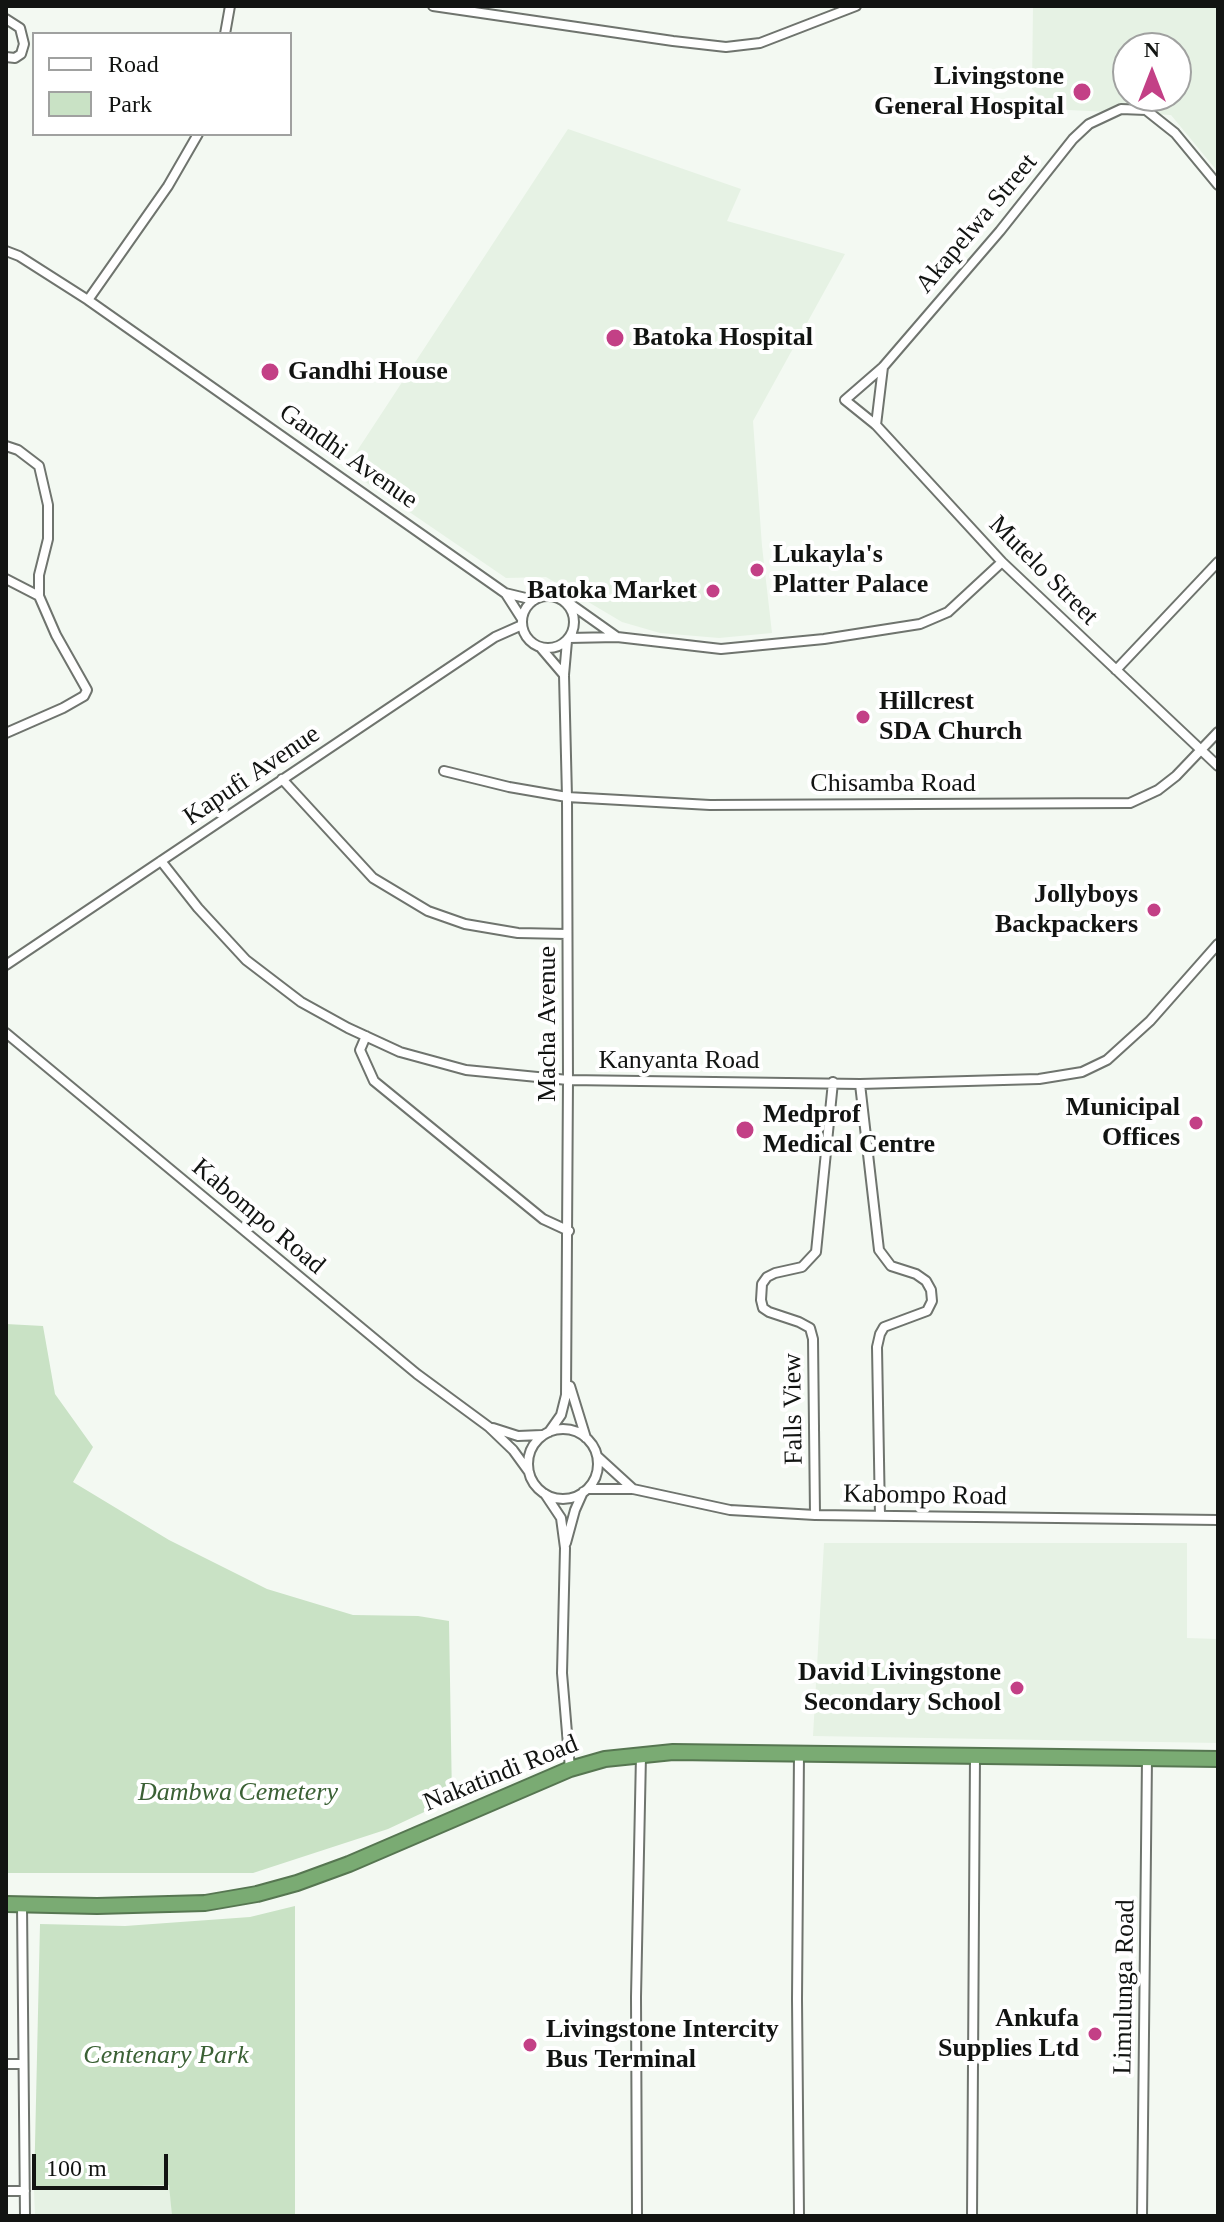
<!DOCTYPE html>
<style>
body{margin:0}
#map{position:relative;width:1224px;height:2222px;overflow:hidden;background:#f3f9f2;font-family:Georgia,serif}
canvas{display:block}
.frame{position:absolute;inset:0;border:8px solid #121412;pointer-events:none}
.legend{position:absolute;left:32px;top:32px;width:260px;height:104px;box-sizing:border-box;background:#fff;border:2px solid #a0a1a0;margin:0;padding:10px 14px;list-style:none;font-size:24px;color:#121412}
.legend li{display:flex;align-items:center;gap:16px;height:40px}
.legend b{width:40px;border:2px solid #a0a1a0}
.north{position:absolute;left:1112px;top:32px;width:80px;height:80px;box-sizing:border-box;background:#fff;border:2px solid #a0a1a0;border-radius:50%;rotate:0deg;font-size:22px;font-weight:700;line-height:32px;text-align:center;color:#121412}
.north::after{content:'';display:block;margin:auto;width:28px;height:36px;background:#c34086;clip-path:polygon(50% 0,100% 100%,50% 72%,0 100%)}
.scale{position:absolute;left:32px;top:2154px;width:136px;height:36px;box-sizing:border-box;border:4px solid #121412;border-top:0;padding-left:10px;font-size:24px;line-height:28px;white-space:nowrap;color:#121412;-webkit-text-stroke:6px #fff;paint-order:stroke}
</style>
<div id="map">
<canvas width="1224" height="2222"></canvas>
<div class="frame"></div>
<ul class="legend">
<li><b style="height:10px;background:#fff"></b>Road</li>
<li><b style="height:22px;background:#c9e2c5"></b>Park</li>
</ul>
<div class="north">N</div>
<div class="scale">100 m</div>
</div>
<script>
const ctx = document.querySelector('canvas').getContext('2d');
ctx.lineJoin = 'round';
function fillPath(path, color) { ctx.fillStyle = color; ctx.fill(path, 'evenodd'); }
const shape = rows => new Path2D(rows.map(r => 'M' + r).join(''));
function stroke(path, color, width, dash) { ctx.strokeStyle = color; ctx.lineWidth = width; ctx.lineCap = dash ? 'butt' : 'round'; ctx.setLineDash(dash || []); ctx.stroke(path); }
function write(font, color, halo, rows, align = 'center') {
  ctx.font = font + ' Georgia,serif'; ctx.lineWidth = 8; ctx.setLineDash([]); ctx.textBaseline = 'middle'; ctx.strokeStyle = halo; ctx.fillStyle = color; for (const [text, x, y, turn = 0] of rows) {
    ctx.save(); ctx.translate(x, y); ctx.rotate((+turn || 0) * Math.PI / 180); ctx.textAlign = isNaN(turn) ? turn : align; if (halo) ctx.strokeText(text, 0, 0); ctx.fillText(text, 0, 0); ctx.restore();
  }
}
const built = shape([
 [1033,6,1218,6,1218,172,1171,115,1068,110,1045,101,1032,89],
 [1128,48,1176,48,1176,96,1128,96],
 [568,129,741,189,727,221,845,254,753,421,762,546,772,633,719,638,660,633,622,622,546,577,506,578,364,481,355,454],
 [824,1543,1187,1543,1187,1638,1218,1639,1218,1743,813,1736],
 [170,2185,172,2216,35,2216,34,2189]
]);
const green = shape([
 [6,1324,43,1326,55,1394,93,1447,73,1482,169,1540,267,1589,353,1615,418,1616,449,1621,452,1799,388,1829,253,1873,6,1873],
 [295,1906,295,2216,172,2216,169,2185,34,2189,40,1924,125,1926,250,1917]
]);
const street = shape([
 [433,6,673,41,726,47,760,43,856,6],
 [6,19,20,28,24,44,21,54,15,58,6,57],
 [225,34,230,6],
 [1218,185,1175,133,1146,110,1121,109,1089,124,1073,139,1000,231,883,367,845,400,876,425,1002,562,1218,766],
 [6,251,19,256,88,300,505,593,534,600],
 [88,300,168,186,198,134],
 [876,425,883,367],
 [6,446,18,450,39,466,48,505,48,539,39,575,39,596,56,635,87,690,84,696,63,708,6,733],
 [6,579,39,596],
 [506,594,522,619],
 '522 622a26 26 0 1 1 52 0a26 26 0 1 1-52 0Z',
 [569,603,617,637],
 [569,638,617,637,721,649,824,639,920,624,948,612,1002,562],
 [541,648,564,675],
 [1116,670,1218,562],
 [444,771,509,787,567,797,710,805,1130,803,1158,790,1176,776,1218,732],
 [282,779,373,878,428,911,465,924,518,933,567,934],
 [161,861,198,908,246,960,301,1002,348,1028,400,1052,466,1070,568,1080,860,1084,1039,1079,1082,1072,1107,1060,1150,1021,1218,944],
 [6,965,495,637,522,625],
 [6,1033,417,1374,489,1427,513,1450,529,1472],
 [366,1036,360,1050,374,1081,543,1219,569,1231],
 [860,1084,879,1250,891,1266,916,1274,926,1281,931,1290,932,1301,927,1311,884,1327,880,1334,877,1347,880,1516],
 [570,1386,586,1438],
 [493,1428,518,1436,542,1435],
 '528 1464a35 35 0 1 1 70 0a35 35 0 1 1-70 0Z',
 [549,1432,561,1415,566,1395,568,1080,567,797,564,675,567,641],
 [598,1457,633,1489],
 [588,1489,633,1489,730,1510,815,1515,1218,1520],
 [545,1494,561,1518,565,1548,562,1673,570,1769],
 [815,1515,813,1339,810,1328,799,1322,769,1312,763,1308,761,1300,762,1284,767,1277,775,1273,802,1267,816,1252,833,1082],
 [566,1543,575,1510,583,1492],
 [22,1905,25,2216],
 [6,2064,23,2064],
 [6,2191,25,2191],
 [637,2216,636,1997,641,1755],
 [799,2216,797,1999,799,1753],
 [972,2216,975,1755],
 [1142,2216,1147,1758]
]);
const highway = shape([
 [6,1904,97,1906,205,1903,257,1894,297,1883,349,1864,570,1769,605,1759,673,1752,1218,1759]
]);
const markers = [
 [1082,92,10,"#c34086"],
 [615,338,10,"#c34086"],
 [270,372,10,"#c34086"],
 [757,570,8,"#c34086"],
 [713,591,8,"#c34086"],
 [863,717,8,"#c34086"],
 [1154,910,8,"#c34086"],
 [1196,1123,8,"#c34086"],
 [745,1130,10,"#c34086"],
 [1017,1688,8,"#c34086"],
 [1095,2034,8,"#c34086"],
 [530,2045,8,"#c34086"]
];
const poiNames = [
 ["Livingstone",1064,77],
 ["General Hospital",1064,107],
 ["Batoka Hospital",633,338,"left"],
 ["Gandhi House",288,372,"left"],
 ["Lukayla's",773,555,"left"],
 ["Platter Palace",773,585,"left"],
 ["Batoka Market",697,591],
 ["Hillcrest",879,702,"left"],
 ["SDA Church",879,732,"left"],
 ["Jollyboys",1138,895],
 ["Backpackers",1138,925],
 ["Municipal",1180,1108],
 ["Offices",1180,1138],
 ["Medprof",763,1115,"left"],
 ["Medical Centre",763,1145,"left"],
 ["David Livingstone",1001,1673],
 ["Secondary School",1001,1703],
 ["Ankufa",1079,2019],
 ["Supplies Ltd",1079,2049],
 ["Livingstone Intercity",546,2030,"left"],
 ["Bus Terminal",546,2060,"left"]
];
const streetNames = [
 ["Akapelwa Street",977,224,-50],
 ["Gandhi Avenue",348,457,35],
 ["Mutelo Street",1043,571,45],
 ["Kapufi Avenue",252,776,-34],
 ["Chisamba Road",893,784],
 ["Macha Avenue",548,1024,-90],
 ["Kanyanta Road",679,1061],
 ["Kabompo Road",258,1217,40],
 ["Falls View",794,1409,-91],
 ["Kabompo Road",925,1496,1],
 ["Nakatindi Road",501,1774,-22],
 ["Limulunga Road",1125,1987,-89]
];
const parkNames = [
 ["Dambwa Cemetery",238,1793],
 ["Centenary Park",166,2056]
];
fillPath(built, '#e6f2e4');
fillPath(green, '#c9e2c5');
stroke(street, '#6f746e', 12);
stroke(highway, '#567651', 18);
stroke(street, '#fff', 8);
stroke(highway, '#7aab73', 14);
for (const [x, y, r, color] of markers) { const dot = new Path2D(); dot.arc(x, y, r, 0, 2 * Math.PI); ctx.fillStyle = color; ctx.fill(dot); stroke(dot, '#fff', 3); }
write('bold 26px', '#121412', '#fff', poiNames, 'right');
write('26px', '#121412', '#fff', streetNames);
write('italic 26px', '#3b6135', '#fff', parkNames);
</script>
